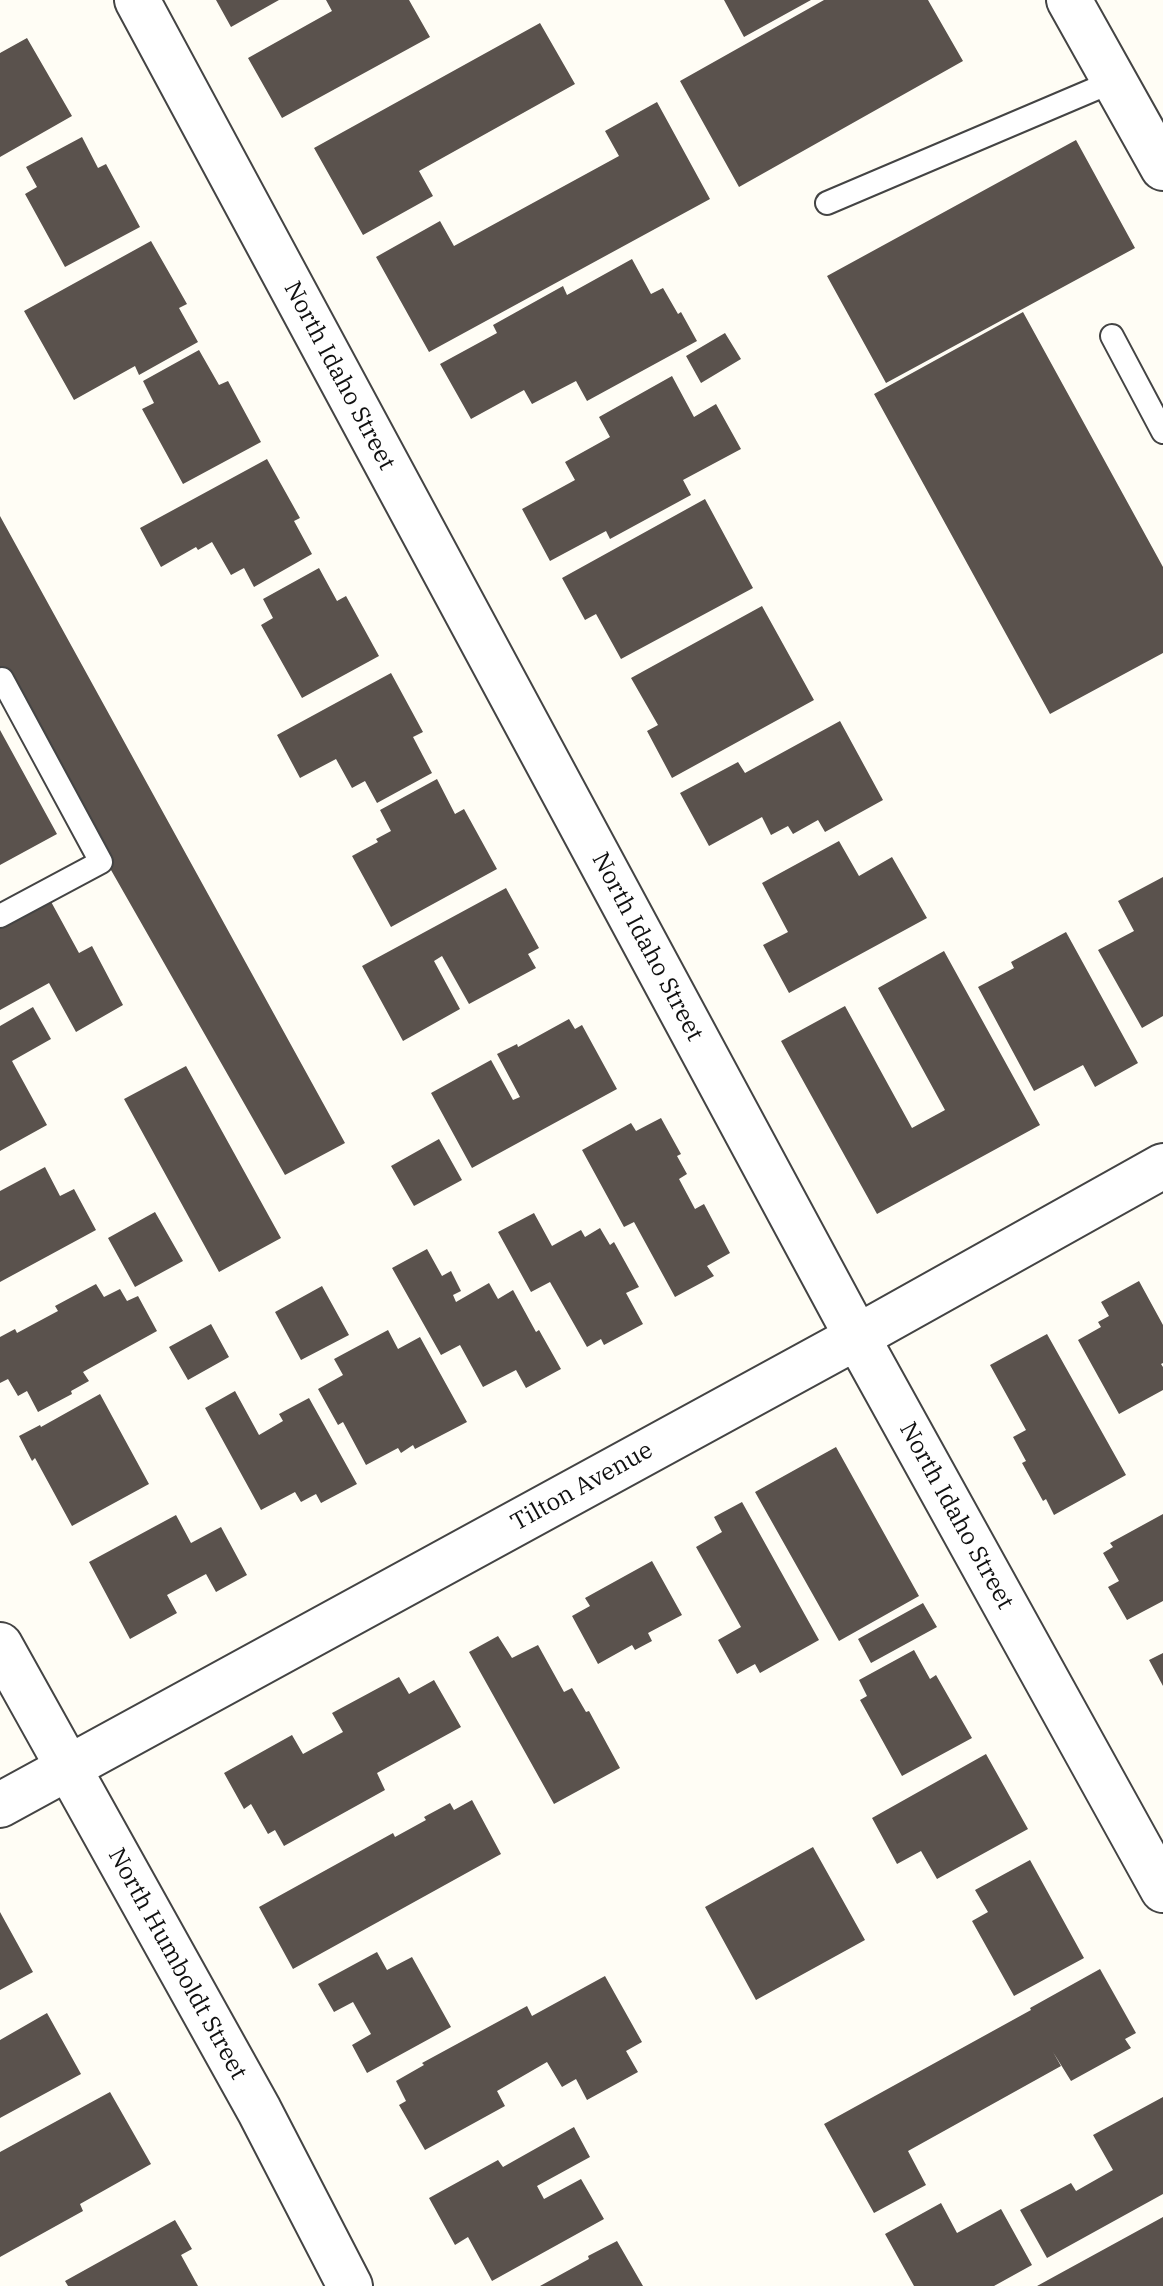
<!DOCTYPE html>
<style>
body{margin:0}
canvas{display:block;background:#fffdf5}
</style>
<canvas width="1163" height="2286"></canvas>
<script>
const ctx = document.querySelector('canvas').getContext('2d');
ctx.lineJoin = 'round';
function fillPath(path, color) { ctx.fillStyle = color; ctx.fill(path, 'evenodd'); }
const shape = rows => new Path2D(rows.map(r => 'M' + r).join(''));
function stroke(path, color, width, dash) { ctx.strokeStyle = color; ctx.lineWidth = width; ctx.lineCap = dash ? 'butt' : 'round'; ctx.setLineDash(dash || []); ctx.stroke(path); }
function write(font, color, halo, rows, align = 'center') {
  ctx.font = font + ' "IBM Plex Serif",serif'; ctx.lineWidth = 8; ctx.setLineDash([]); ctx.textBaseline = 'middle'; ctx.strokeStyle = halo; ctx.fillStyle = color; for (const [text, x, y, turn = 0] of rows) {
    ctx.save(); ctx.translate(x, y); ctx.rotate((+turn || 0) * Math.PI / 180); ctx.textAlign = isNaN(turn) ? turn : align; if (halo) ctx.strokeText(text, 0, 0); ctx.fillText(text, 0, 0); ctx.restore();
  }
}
const building = shape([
 [216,0,279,0,231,27],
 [326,0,409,0,430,37,282,118,248,58,332,11],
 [724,0,811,0,744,37],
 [824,0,928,0,963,61,739,187,680,81],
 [540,23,575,84,419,171,433,196,363,235,314,148],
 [27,38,72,116,0,157,0,53],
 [657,102,710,199,429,352,376,257,440,221,454,246,619,156,605,131],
 [82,137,98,168,106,164,140,227,65,267,25,194,37,187,26,167],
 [1076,140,1135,248,886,383,827,276],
 [151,241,187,304,179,308,198,342,139,375,135,366,74,400,24,311],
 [632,259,651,294,663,288,678,314,681,312,697,341,587,401,576,381,532,404,524,390,471,419,440,364,497,333,493,325,563,286,567,295],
 [1023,312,1163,567,1163,653,1050,714,874,394],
 [725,333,741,359,701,383,686,356],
 [199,350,219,385,228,381,261,442,183,484,142,409,154,403,143,381],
 [672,376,694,417,716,404,741,449,683,480,691,495,610,539,606,531,550,561,522,509,575,480,565,462,610,437,599,417],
 [267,459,300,518,294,521,312,554,254,587,244,568,231,575,212,542,198,550,196,547,161,567,140,528],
 [705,499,753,588,621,659,596,614,585,620,562,578],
 [0,516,345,1143,285,1175,2,679,0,675],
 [319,568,337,601,346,596,379,656,302,698,261,625,273,618,263,599],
 [762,606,814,700,672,778,647,731,658,725,631,678],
 [391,673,423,732,413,737,432,773,377,803,365,781,352,788,336,759,300,778,277,735],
 [840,721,883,800,825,832,818,820,793,834,788,826,771,835,762,817,709,846,680,793,738,762,745,773],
 [0,730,57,834,0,865],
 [437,779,455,814,464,809,497,869,391,927,352,856,378,842,376,839,391,831,380,810],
 [839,841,859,876,892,857,927,918,789,993,763,945,788,932,762,883],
 [1163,877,1163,1016,1142,1028,1098,950,1134,931,1118,901],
 [506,888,539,948,528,954,536,968,469,1004,442,956,434,961,460,1009,403,1041,362,966],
 [49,898,79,953,92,946,123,1005,76,1032,49,983,0,1010,0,925],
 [1066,932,1138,1063,1095,1087,1083,1065,1034,1091,978,987,1014,968,1011,962],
 [944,951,1040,1125,877,1214,781,1041,845,1006,912,1128,945,1110,878,988],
 [33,1007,51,1039,12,1061,47,1125,0,1151,0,1026],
 [569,1019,575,1029,582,1025,617,1089,472,1168,431,1093,491,1060,513,1100,520,1097,497,1054,517,1044,518,1047],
 [186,1066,281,1238,219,1272,124,1099],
 [661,1118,681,1154,677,1156,687,1174,679,1179,695,1209,704,1204,730,1253,707,1266,714,1276,675,1297,634,1222,624,1227,582,1150,631,1123,636,1131],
 [439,1139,462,1180,414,1206,391,1166],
 [45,1167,60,1196,74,1189,96,1230,0,1282,0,1191],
 [155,1212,183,1261,135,1287,108,1238],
 [534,1213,552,1246,581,1230,585,1237,600,1228,610,1245,614,1242,639,1287,626,1293,643,1324,604,1345,601,1339,587,1347,550,1282,531,1292,498,1232],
 [427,1249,442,1276,451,1271,461,1291,453,1295,456,1302,489,1283,498,1299,513,1290,536,1332,539,1330,561,1369,526,1388,516,1370,483,1387,460,1345,441,1355,392,1268],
 [1139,1281,1163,1325,1163,1363,1161,1364,1163,1367,1163,1390,1119,1414,1078,1340,1101,1327,1098,1322,1109,1316,1101,1302],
 [96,1284,104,1297,120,1289,127,1301,138,1296,157,1331,83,1372,89,1381,71,1391,72,1394,38,1412,27,1391,18,1396,8,1379,0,1383,0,1337,15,1329,17,1333,58,1311,55,1306],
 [322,1286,349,1335,301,1360,275,1312],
 [211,1324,229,1357,188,1380,169,1347],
 [388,1330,398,1349,420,1337,467,1422,415,1449,413,1445,401,1453,398,1448,366,1465,343,1422,338,1425,318,1389,343,1375,334,1359],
 [1047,1334,1126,1475,1054,1515,1046,1499,1043,1501,1022,1463,1026,1461,1013,1437,1026,1430,990,1365],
 [235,1391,259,1435,283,1421,279,1414,309,1398,357,1484,321,1503,316,1494,301,1502,295,1492,261,1510,205,1408],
 [100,1394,149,1484,72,1526,35,1458,32,1461,19,1436,40,1425,41,1427],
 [836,1447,919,1596,839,1641,755,1492],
 [742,1502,819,1640,760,1673,755,1664,737,1674,718,1640,741,1627,696,1547,722,1532,714,1517],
 [1163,1514,1163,1601,1127,1620,1108,1587,1119,1581,1103,1553,1113,1547,1110,1543],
 [176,1515,191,1543,221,1527,247,1575,216,1592,206,1574,167,1595,177,1613,130,1639,89,1562],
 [652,1561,682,1615,648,1633,652,1641,635,1650,632,1645,598,1664,572,1616,590,1606,585,1598],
 [923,1603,937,1627,871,1663,858,1639],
 [498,1636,512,1658,538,1645,564,1692,572,1688,586,1712,589,1711,620,1768,554,1804,469,1652],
 [914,1650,930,1679,936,1675,972,1738,902,1776,860,1700,867,1696,859,1680],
 [1163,1653,1163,1686,1149,1660],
 [399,1677,409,1694,434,1680,461,1727,377,1773,385,1790,284,1846,275,1830,268,1834,251,1804,244,1809,224,1773,292,1735,303,1754,343,1732,332,1713],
 [986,1754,1028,1829,937,1879,921,1851,897,1864,872,1818],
 [472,1800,501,1854,293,1969,259,1907,393,1833,395,1837,426,1820,424,1817,450,1803,454,1810],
 [813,1847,865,1940,756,2000,705,1907],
 [1030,1860,1084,1958,1014,1996,972,1921,988,1912,975,1890],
 [0,1912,33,1972,0,1990],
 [377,1952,387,1970,412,1957,451,2027,367,2073,352,2045,371,2034,353,2002,334,2012,318,1984],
 [1100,1969,1136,2033,1125,2039,1131,2048,1071,2081,1053,2052,1061,2066,908,2151,926,2185,874,2213,824,2124,1031,2010,1030,2008],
 [605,1976,642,2042,626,2051,638,2072,587,2100,576,2079,562,2087,547,2062,497,2091,505,2106,425,2150,399,2105,406,2101,396,2081,424,2065,422,2063,527,2006,532,2016],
 [47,2013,81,2074,0,2118,0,2040],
 [110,2092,151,2164,80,2204,83,2211,0,2257,0,2152],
 [1163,2097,1163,2194,1047,2258,1020,2210,1071,2183,1076,2191,1113,2170,1093,2135],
 [574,2127,590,2157,537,2186,544,2199,581,2179,604,2219,492,2281,468,2237,455,2245,429,2198,498,2160,503,2167],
 [941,2203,957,2233,1001,2209,1032,2265,994,2286,914,2286,885,2234],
 [1163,2217,1163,2286,1037,2286],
 [175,2220,192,2249,181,2255,198,2286,68,2286,65,2281],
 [617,2241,643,2286,540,2286,589,2259,588,2256]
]);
const service = shape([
 [827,203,1114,81],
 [1112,336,1163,432],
 [0,916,101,862,2,679]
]);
const minor = shape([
 [137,0,857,1337,1163,1890],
 [0,1805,857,1337,1163,1166]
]);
const tertiary = shape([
 [1069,0,1163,168],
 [0,1645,259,2110,350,2286]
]);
const streetNames = [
 ["North Idaho Street",339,376,62],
 ["North Idaho Street",647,947,62],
 ["Tilton Avenue",582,1487,-29],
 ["North Idaho Street",956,1516,61],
 ["North Humboldt Street",177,1964,61]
];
fillPath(building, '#5a524d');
stroke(service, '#444', 26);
stroke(minor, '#444', 48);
stroke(tertiary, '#444', 48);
stroke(service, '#fff', 22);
stroke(minor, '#fff', 44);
stroke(tertiary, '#fff', 44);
write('24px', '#111', '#fff', streetNames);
</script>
